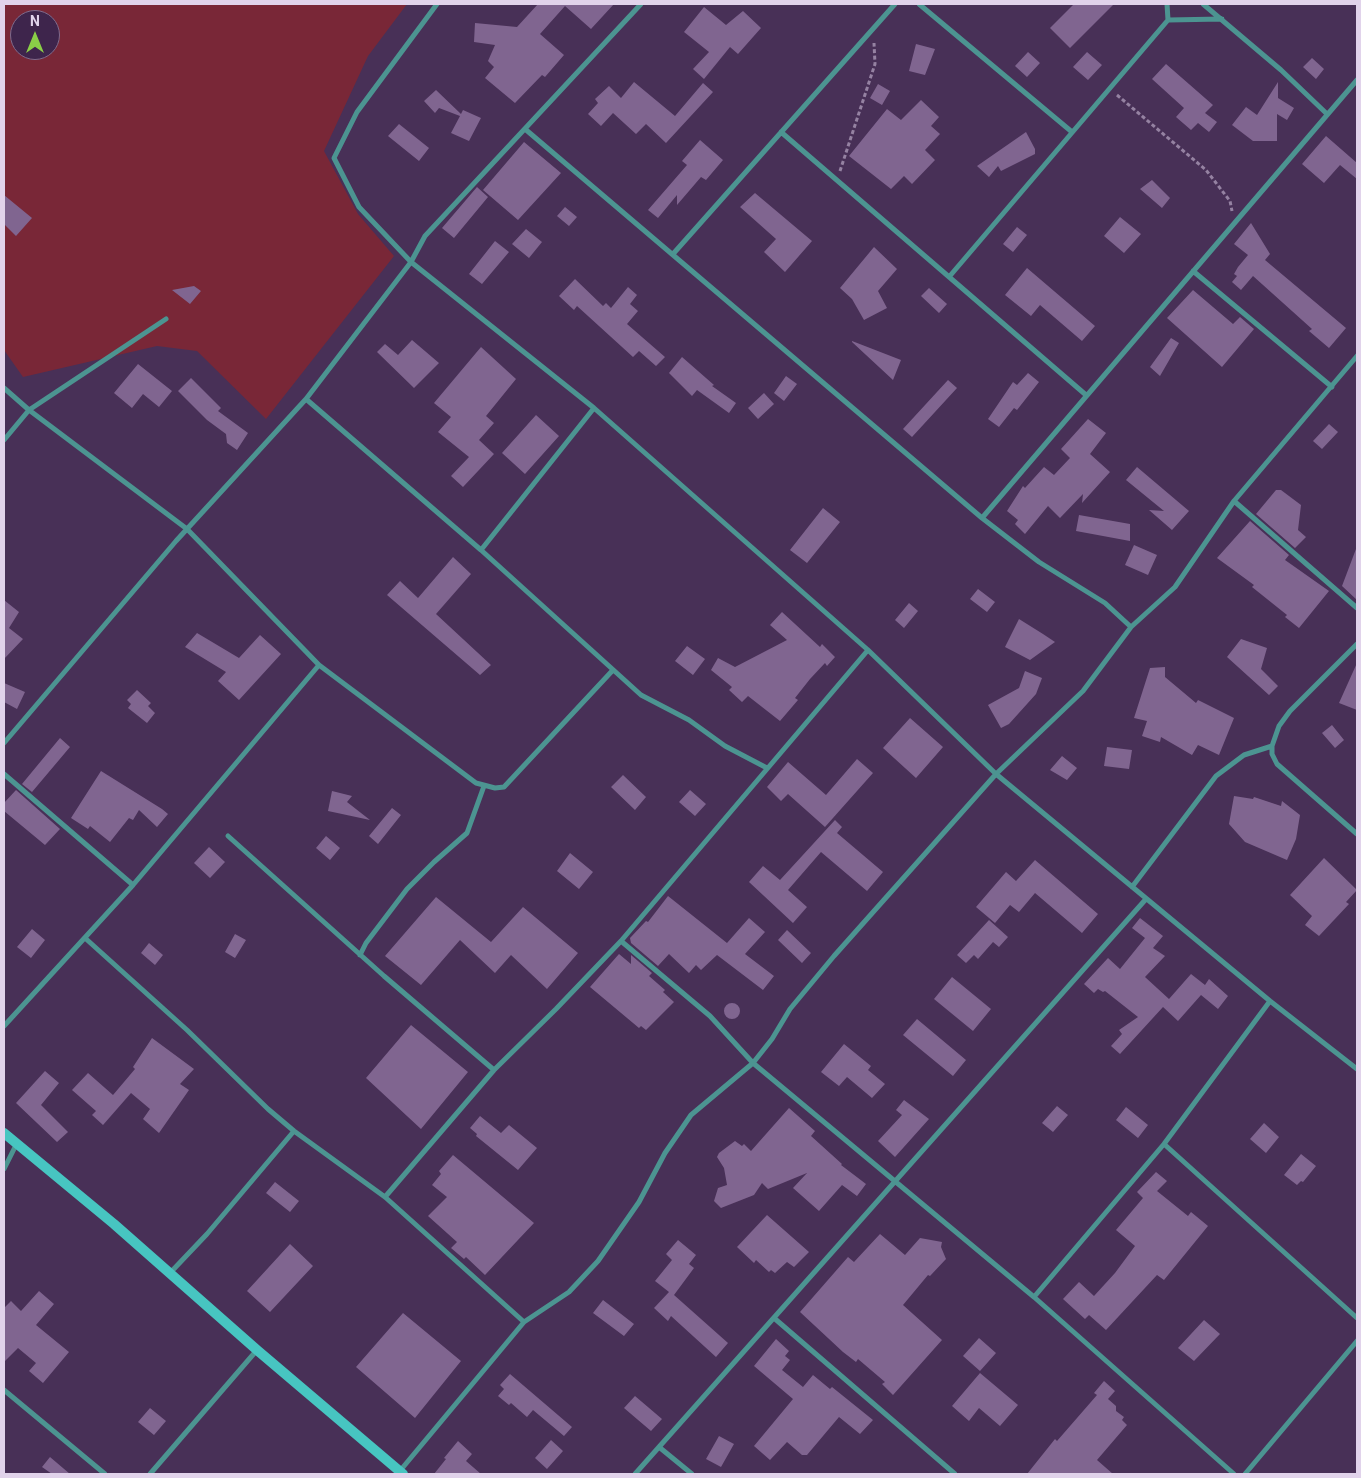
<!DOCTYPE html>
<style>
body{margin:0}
#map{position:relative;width:1361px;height:1478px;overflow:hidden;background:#483057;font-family:Roboto,sans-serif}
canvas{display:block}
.frame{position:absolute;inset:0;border:5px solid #e1d3eb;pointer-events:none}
.north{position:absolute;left:10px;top:10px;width:50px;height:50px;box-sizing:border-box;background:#3e254c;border:1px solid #7f6b8c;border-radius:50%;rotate:0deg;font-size:14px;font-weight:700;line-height:20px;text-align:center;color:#e1d3eb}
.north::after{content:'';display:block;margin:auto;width:18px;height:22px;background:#8ace47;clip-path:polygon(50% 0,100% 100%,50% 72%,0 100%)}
</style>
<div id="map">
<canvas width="1361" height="1478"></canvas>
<div class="frame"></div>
<div class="north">N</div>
</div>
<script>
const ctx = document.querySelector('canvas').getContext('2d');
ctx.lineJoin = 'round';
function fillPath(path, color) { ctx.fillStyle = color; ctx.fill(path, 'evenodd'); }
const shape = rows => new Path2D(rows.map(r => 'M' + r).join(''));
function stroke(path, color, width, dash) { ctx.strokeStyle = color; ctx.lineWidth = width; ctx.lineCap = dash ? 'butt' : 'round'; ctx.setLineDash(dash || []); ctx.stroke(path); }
const green = shape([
 [4,4,407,4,368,56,324,151,358,214,394,256,266,419,197,351,157,346,23,377,4,350],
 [20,20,50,20,50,50,20,50]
]);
const building = shape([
 [538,4,614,4,591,29,565,6,540,34,564,55,545,77,542,75,515,103,485,78,494,67,488,61,495,45,474,42,475,23,517,27],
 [1074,4,1114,4,1070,48,1050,28],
 [704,7,726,25,743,11,761,28,738,54,730,47,704,79,693,69,709,52,684,32],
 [916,44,935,49,925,75,909,71],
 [1028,52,1040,63,1027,77,1015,66],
 [1087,52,1102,65,1088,80,1073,67],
 [1312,58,1324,69,1316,79,1303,67],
 [1166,64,1213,105,1205,113,1217,122,1209,132,1198,123,1191,130,1176,117,1184,108,1152,79],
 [634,82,675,116,703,83,713,92,666,143,646,124,636,134,613,113,601,126,588,114,598,103,595,99,609,86,621,98],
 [1278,82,1278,98,1294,108,1287,120,1277,114,1277,141,1253,141,1232,125,1246,107,1257,115],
 [878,84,890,91,882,105,870,98],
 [436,90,461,114,463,110,481,118,469,141,451,133,460,116,439,108,435,113,424,101],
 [921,100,939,117,931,126,940,134,925,150,935,160,912,184,904,176,891,189,849,156,887,109,901,120],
 [399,124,429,148,419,161,388,136],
 [1026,132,1035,149,1035,154,1001,171,998,166,989,177,977,166],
 [1326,136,1357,163,1357,179,1340,165,1324,183,1302,164],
 [700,140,723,160,706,180,701,177,677,205,677,195,658,218,648,210,687,165,682,161],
 [524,142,561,173,518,220,483,190],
 [1152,180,1170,198,1162,208,1140,189],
 [477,187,488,197,454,238,442,228],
 [755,193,812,241,785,272,764,252,776,239,740,207],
 [4,195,32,218,16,236,4,224],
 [565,207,577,217,569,226,557,216],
 [1120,217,1141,234,1124,253,1104,236],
 [1251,223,1270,254,1265,260,1346,328,1329,348,1309,331,1312,329,1253,276,1241,290,1232,282,1237,276,1234,274,1238,267,1248,255,1234,244],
 [1017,227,1027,235,1013,252,1003,244],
 [526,229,542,242,529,258,512,244],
 [495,241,509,252,482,284,469,274],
 [874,247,897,269,878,291,887,308,864,320,852,299,840,288],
 [1027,268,1095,326,1082,341,1040,305,1031,316,1005,295],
 [575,279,603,306,606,303,611,308,628,287,637,295,630,304,638,311,627,324,665,357,656,366,639,351,633,357,577,306,574,310,559,296],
 [194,286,201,291,190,304,172,290],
 [929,288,947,304,939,313,921,296],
 [1193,290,1233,324,1240,317,1254,329,1222,367,1167,318],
 [1171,338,1179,343,1160,376,1150,367],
 [412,340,439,363,414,388,377,352,385,344,398,355],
 [852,341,901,360,893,380,852,342],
 [481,347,516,379,486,416,494,423,479,440,494,454,463,487,451,476,469,457,438,432,451,417,434,403],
 [682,357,714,385,712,386,736,403,729,413,697,390,692,396,669,373],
 [138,364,172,391,159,407,143,394,132,408,114,393],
 [1028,373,1039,382,1017,410,1014,408,999,427,988,419,1013,382,1017,385],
 [786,376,797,384,784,401,774,393],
 [191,378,221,408,218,411,248,433,237,450,227,443,226,434,207,420,178,391],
 [948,380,957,388,912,437,903,429],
 [764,393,774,404,758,419,748,408],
 [536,415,559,436,525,474,502,453],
 [1088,419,1106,433,1090,454,1110,472,1082,503,1083,494,1060,518,1048,506,1025,534,1015,524,1018,520,1007,511,1023,486,1025,488,1044,467,1054,475,1070,458,1061,449],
 [1329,424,1338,432,1322,449,1313,441],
 [1137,467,1189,511,1172,530,1149,510,1164,511,1126,480],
 [1276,490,1281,490,1301,505,1298,530,1306,537,1295,548,1256,514],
 [823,508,840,522,807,563,790,550],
 [1079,515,1130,524,1130,541,1076,531],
 [1250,521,1289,555,1285,560,1329,591,1299,628,1285,617,1287,615,1252,587,1254,585,1217,558],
 [1134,545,1157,555,1148,575,1125,565],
 [1356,549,1357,550,1357,600,1342,586],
 [453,557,471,574,436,614,491,665,480,675,387,595,400,581,418,598],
 [978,589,995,602,987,612,970,599],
 [4,600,19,612,9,628,23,639,4,659],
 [909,603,918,611,904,628,895,620],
 [782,612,820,647,822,644,835,657,827,666,825,663,810,679,795,698,798,700,780,721,748,696,742,702,729,690,732,687,711,670,718,658,735,667,787,640,770,625],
 [1019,619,1043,634,1055,642,1030,660,1005,647],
 [197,633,239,658,260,635,281,654,239,700,218,681,226,672,185,647],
 [1241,639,1267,648,1261,669,1278,686,1269,695,1227,657],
 [687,646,705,659,693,675,675,661],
 [1357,663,1357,710,1339,703],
 [1165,667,1165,677,1196,703,1198,700,1234,718,1219,755,1198,745,1192,755,1161,737,1160,742,1142,736,1147,721,1134,718,1150,668],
 [1025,671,1042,678,1036,694,1009,724,1001,728,988,705,1019,688],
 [4,683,25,692,17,709,4,702],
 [137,690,151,703,148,706,155,713,147,723,128,708,131,704,127,700],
 [910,718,943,747,916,778,883,748],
 [1332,725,1344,740,1335,748,1322,733],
 [60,738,70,747,32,792,22,784],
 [1107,747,1132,750,1129,769,1104,766],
 [1062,756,1077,768,1067,780,1050,770],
 [857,759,873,773,825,827,788,794,781,801,767,787,788,762,826,795],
 [101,771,162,809,168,814,157,827,139,810,133,820,129,818,110,842,90,826,88,829,71,818],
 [623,775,646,797,635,810,611,787],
 [16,790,60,829,45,845,4,811,4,803],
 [690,790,706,804,695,816,679,802],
 [332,791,352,796,347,802,370,820,328,811],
 [1234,796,1253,799,1254,797,1281,806,1282,801,1300,815,1296,839,1287,860,1245,842,1229,824],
 [392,808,401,815,378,844,369,836],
 [835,820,842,827,837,833,883,872,867,891,821,852,788,890,807,907,793,923,749,882,763,866,780,880],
 [326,836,340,848,330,860,316,848],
 [209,847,225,862,210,878,194,863],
 [570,853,593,872,579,889,557,871],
 [1324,858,1357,890,1346,902,1349,904,1319,936,1305,925,1312,916,1290,895],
 [1035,860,1098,914,1082,933,1035,893,1019,912,1010,905,995,923,976,907,1006,872,1016,881],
 [668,896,727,943,749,918,765,932,745,954,774,976,763,990,717,955,701,970,696,965,689,973,669,954,658,966,631,943,630,938,646,921,648,922],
 [436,897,491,942,523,907,578,953,547,989,511,955,495,973,460,940,421,985,385,956],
 [1140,918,1163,936,1153,948,1165,956,1145,977,1169,999,1191,974,1205,985,1209,979,1228,996,1218,1009,1201,995,1178,1021,1163,1007,1120,1054,1111,1046,1122,1034,1119,1030,1138,1017,1105,991,1103,992,1098,989,1094,993,1084,984,1108,958,1120,969,1145,938,1132,928],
 [989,920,1008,937,999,947,993,942,978,959,974,955,966,963,957,955],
 [32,929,45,940,31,958,17,947],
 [787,930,811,953,802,963,778,940],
 [235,934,246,940,235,958,225,952],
 [149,943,163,955,155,965,141,953],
 [619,954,631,964,631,955,652,973,649,976,665,990,663,992,674,1002,646,1030,641,1026,639,1028,590,987],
 [952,977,991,1009,973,1031,934,999],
 '724 1011a8 8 0 1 1 16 0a8 8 0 1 1-16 0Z',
 [917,1019,966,1060,953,1076,903,1035],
 [411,1025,468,1072,421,1129,366,1078],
 [152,1038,194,1069,180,1084,189,1090,159,1133,143,1119,150,1109,131,1093,103,1125,92,1115,96,1111,72,1090,88,1073,113,1095,135,1069,133,1067],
 [844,1044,871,1066,868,1070,885,1084,872,1098,847,1077,839,1086,821,1072],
 [45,1071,59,1083,41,1105,68,1132,57,1142,16,1103],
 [904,1100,929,1119,895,1157,878,1141,902,1115,896,1110],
 [1057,1106,1068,1115,1053,1132,1042,1123],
 [1126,1107,1148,1125,1138,1138,1116,1120],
 [789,1108,815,1131,811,1136,842,1164,841,1165,866,1184,857,1196,842,1185,819,1211,793,1188,807,1173,768,1189,762,1183,754,1195,721,1208,714,1201,718,1188,727,1185,724,1168,717,1157,719,1153,735,1141,742,1146,744,1144,751,1151],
 [480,1116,501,1133,509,1125,537,1148,518,1170,476,1136,477,1134,470,1128],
 [1264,1123,1279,1137,1266,1153,1250,1139],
 [1301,1154,1316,1166,1303,1182,1301,1181,1297,1185,1284,1175],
 [453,1155,534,1223,485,1275,466,1257,464,1259,451,1248,457,1242,428,1216,447,1197,432,1185,441,1174,439,1171],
 [1156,1172,1167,1181,1157,1191,1188,1216,1191,1212,1208,1226,1164,1280,1157,1275,1106,1330,1089,1315,1085,1319,1063,1299,1079,1282,1094,1296,1115,1273,1135,1246,1116,1230,1143,1198,1137,1192],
 [275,1182,299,1201,290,1212,266,1193],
 [767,1215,809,1252,794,1267,787,1262,775,1273,771,1270,769,1272,756,1260,754,1263,737,1247],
 [880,1234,905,1255,920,1238,942,1242,941,1247,946,1259,930,1276,928,1275,903,1305,942,1340,893,1395,882,1384,885,1382,858,1359,856,1362,843,1352,800,1312,848,1257,854,1262],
 [678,1240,696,1255,689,1264,694,1268,674,1295,728,1343,716,1357,671,1316,668,1321,654,1308,669,1292,655,1281,672,1260,666,1254],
 [290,1244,313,1266,270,1312,247,1291],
 [39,1291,54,1304,36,1325,69,1352,43,1383,29,1371,36,1363,18,1348,4,1362,4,1308,11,1301,21,1311],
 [603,1300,634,1324,624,1336,593,1313],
 [403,1313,461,1361,415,1418,356,1367],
 [1204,1320,1220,1334,1194,1361,1178,1348],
 [979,1338,996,1353,980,1371,963,1356],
 [776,1339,789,1351,785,1356,790,1360,782,1370,803,1387,813,1375,830,1389,832,1387,873,1420,860,1434,839,1417,807,1455,802,1455,787,1442,770,1460,754,1446,793,1399,754,1366],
 [980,1373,1018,1405,1000,1426,979,1408,969,1421,952,1406],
 [510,1374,572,1427,564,1436,533,1410,527,1417,511,1403,509,1405,498,1396,504,1389,500,1385],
 [1104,1381,1115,1391,1108,1399,1116,1406,1116,1411,1124,1417,1122,1420,1127,1425,1097,1460,1113,1474,1027,1474,1055,1439,1057,1441,1097,1395,1094,1393],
 [635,1396,662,1419,651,1431,624,1408],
 [150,1408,166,1421,154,1435,138,1422],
 [719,1436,734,1444,721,1467,706,1459],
 [551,1440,563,1451,547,1469,535,1458],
 [458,1441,472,1454,466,1461,481,1474,434,1474,446,1459,444,1458],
 [50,1457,70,1474,52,1474,42,1467]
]);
const path = shape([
 [1117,95,1206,170,1230,201,1232,211],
 [840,171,875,64,874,43]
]);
const street = shape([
 [437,4,357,112,334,158,359,207,411,262,594,408,868,650,996,774,1270,1001,1357,1069],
 [919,4,1072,132],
 [1203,4,1281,70,1327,114],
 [1168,20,1222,19],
 [525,129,982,518,1039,562,1105,603,1131,627],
 [781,132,1086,395],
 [673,254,895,4],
 [1193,271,1332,387],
 [949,277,1168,20,1167,4],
 [4,388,29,410,187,529,319,665,476,783,495,788,504,787,613,670],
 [306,399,481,550,641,695,689,720,725,746,767,768],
 [4,440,29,410,166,319],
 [1234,501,1357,608],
 [982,518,1357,80],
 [481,550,594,408],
 [1357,644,1290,711,1279,726,1272,746,1272,754,1277,764,1357,834],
 [4,743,176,541,306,399,411,262,425,236,641,4],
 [4,774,133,885],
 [228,836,384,976,494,1070],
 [1132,887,1216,776,1244,755,1272,746],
 [85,938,187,1030,268,1109,294,1131,385,1197,524,1322],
 [621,941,710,1016,753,1063,1034,1297,1234,1474],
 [360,955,366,943,407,889,434,862,467,833,484,786],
 [4,1026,133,885,319,665],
 [1164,1144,1357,1318],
 [4,1169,17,1143],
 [385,1197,494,1070,556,1009,621,941,868,650],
 [170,1273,207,1234,294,1131],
 [1034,1297,1164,1144,1270,1001],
 [774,1318,955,1474],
 [4,1390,105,1474],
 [659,1447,692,1474],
 [399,1472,524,1322,569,1292,598,1261,639,1202,665,1153,691,1115,753,1063,772,1039,790,1009,834,956,996,774,1083,691,1131,627,1175,587,1234,501,1357,356],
 [150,1474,257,1350],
 [635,1474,1146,899],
 [1245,1474,1357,1341]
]);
const secondary = shape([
 [4,1133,114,1224,257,1350,403,1474]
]);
fillPath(green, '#792737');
fillPath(building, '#806590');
stroke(path, '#9582a2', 3, [4, 2.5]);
stroke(street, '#4c9491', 5);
stroke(secondary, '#47c5c1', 10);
</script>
